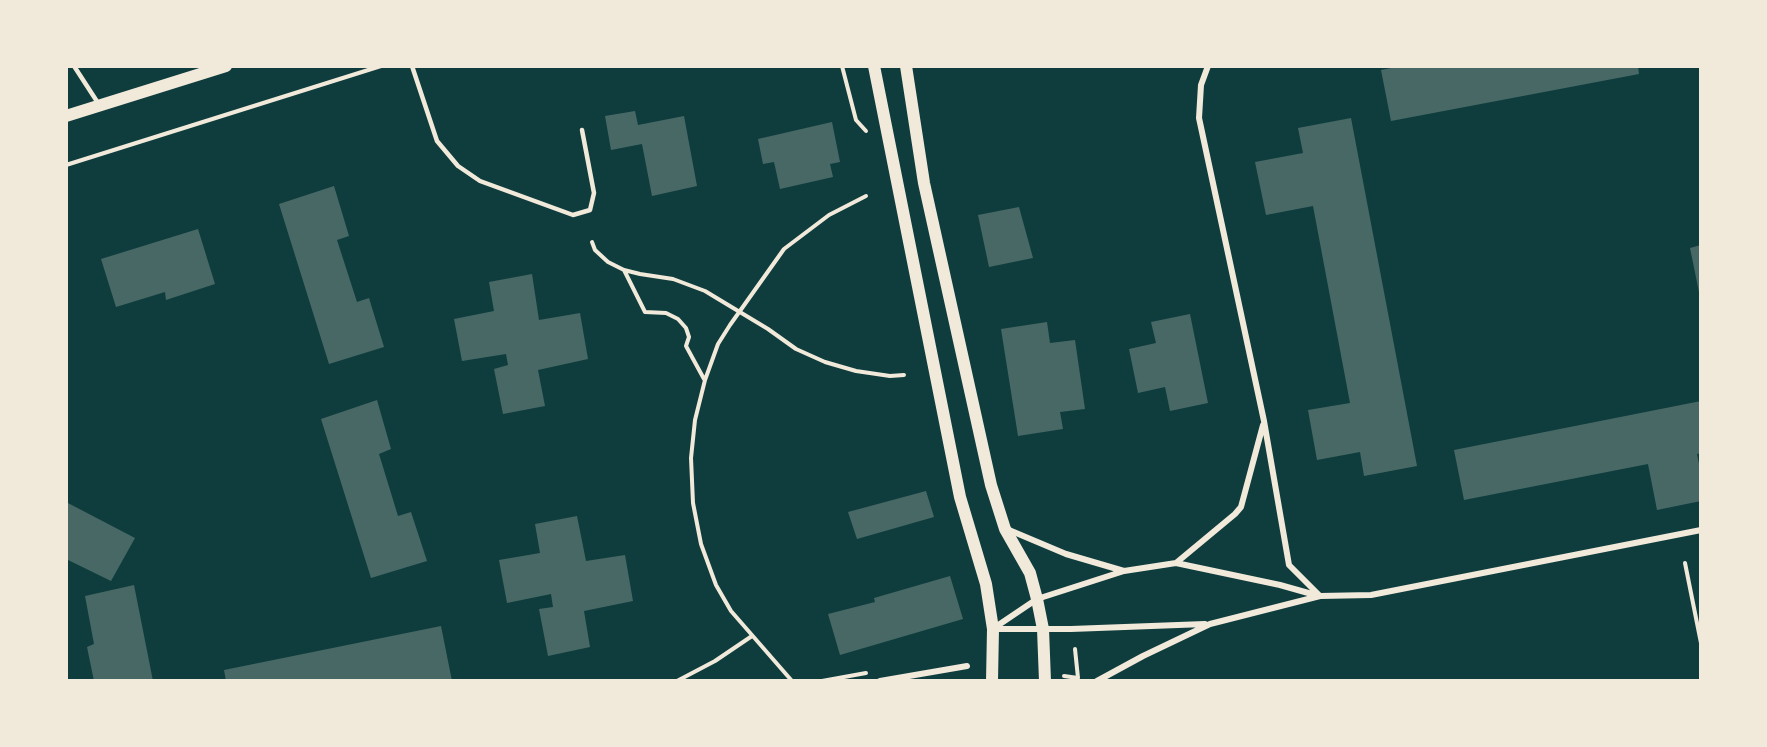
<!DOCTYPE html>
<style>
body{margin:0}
#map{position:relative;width:1767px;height:747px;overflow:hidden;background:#0f3d3e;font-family:"PT Sans",sans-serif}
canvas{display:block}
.frame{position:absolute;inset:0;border:68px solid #f1e9da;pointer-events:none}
</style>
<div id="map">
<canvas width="1767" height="747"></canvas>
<div class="frame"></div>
</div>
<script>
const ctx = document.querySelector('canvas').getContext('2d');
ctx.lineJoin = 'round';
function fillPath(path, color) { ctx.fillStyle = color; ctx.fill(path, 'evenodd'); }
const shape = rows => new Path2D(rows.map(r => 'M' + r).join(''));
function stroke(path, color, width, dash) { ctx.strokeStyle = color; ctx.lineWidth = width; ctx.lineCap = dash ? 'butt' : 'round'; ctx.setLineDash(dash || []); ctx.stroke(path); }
const building = shape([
 [1401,66,1638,66,1639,74,1391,121,1381,70],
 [635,111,638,125,684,116,697,186,652,196,642,144,611,150,605,116],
 [1351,118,1417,466,1364,476,1360,452,1317,460,1308,410,1350,403,1313,206,1266,215,1255,162,1303,153,1298,128],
 [832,122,840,162,830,164,833,177,780,189,774,162,763,164,758,139],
 [334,186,349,236,337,240,357,302,369,298,384,347,329,364,279,204],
 [1019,207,1033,258,989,267,978,215],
 [198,229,215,284,166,300,165,292,116,307,101,259],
 [1701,245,1701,297,1700,297,1690,248],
 [532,274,539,320,580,313,588,359,538,370,545,406,503,414,494,369,508,365,506,354,462,361,454,319,494,311,489,282],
 [1190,314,1208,403,1170,411,1165,387,1138,393,1129,349,1156,343,1151,322],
 [1047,322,1050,343,1075,340,1085,409,1060,412,1063,429,1018,436,1001,329],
 [377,400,391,449,379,454,398,516,411,512,427,561,371,578,321,419],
 [1701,401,1701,453,1697,454,1701,474,1701,501,1657,510,1648,464,1464,500,1454,450],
 [926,491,934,517,857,539,848,512],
 [66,502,135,538,111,581,66,559],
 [577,516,586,561,625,555,633,601,584,611,590,647,548,656,539,609,553,607,551,594,507,603,499,560,540,553,535,524],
 [950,576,963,619,840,655,828,614,875,602,874,598],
 [134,585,153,681,94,681,87,647,94,644,85,596],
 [441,626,452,681,226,681,224,670]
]);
const path = shape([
 [842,66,856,120,866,131],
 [66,165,381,66],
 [592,242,595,250,608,262,624,270,640,274,673,279,705,291,768,329,796,349,825,362,856,371,890,376,904,375],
 [624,270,645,312,666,313,678,319,686,328,689,337,686,346,704,379],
 [1685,563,1701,643],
 [1064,676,1078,678,1075,649],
 [677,681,715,661,752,636],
 [792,681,731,611,716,585,701,544,693,503,691,458,695,420,705,380,718,344,730,325,784,249,829,215,866,196],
 [822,681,866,673]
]);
const service = shape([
 [74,66,98,103],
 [412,66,437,141,458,166,480,181,573,215,590,210,594,193,582,130]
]);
const minor = shape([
 [1208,66,1201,85,1199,118,1264,421,1289,565,1320,596],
 [1009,530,1066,554,1124,571],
 [1176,563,1235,514,1241,507,1263,425],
 [994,628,1037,599,1124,571,1176,563,1280,585,1319,596],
 [994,629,1071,629,1205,624],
 [880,681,967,666],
 [1097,681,1143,656,1210,624,1320,596,1371,595,1701,530]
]);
const secondary = shape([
 [874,66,960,497,986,584,993,629,992,681],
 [906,66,924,183,991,485,1005,529,1030,573,1037,599,1043,629,1045,681],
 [66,116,226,66]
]);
fillPath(building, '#486865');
stroke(path, '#f1e9da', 4);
stroke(service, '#f1e9da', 4.5);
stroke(minor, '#f1e9da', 6);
stroke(secondary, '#f1e9da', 12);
</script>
